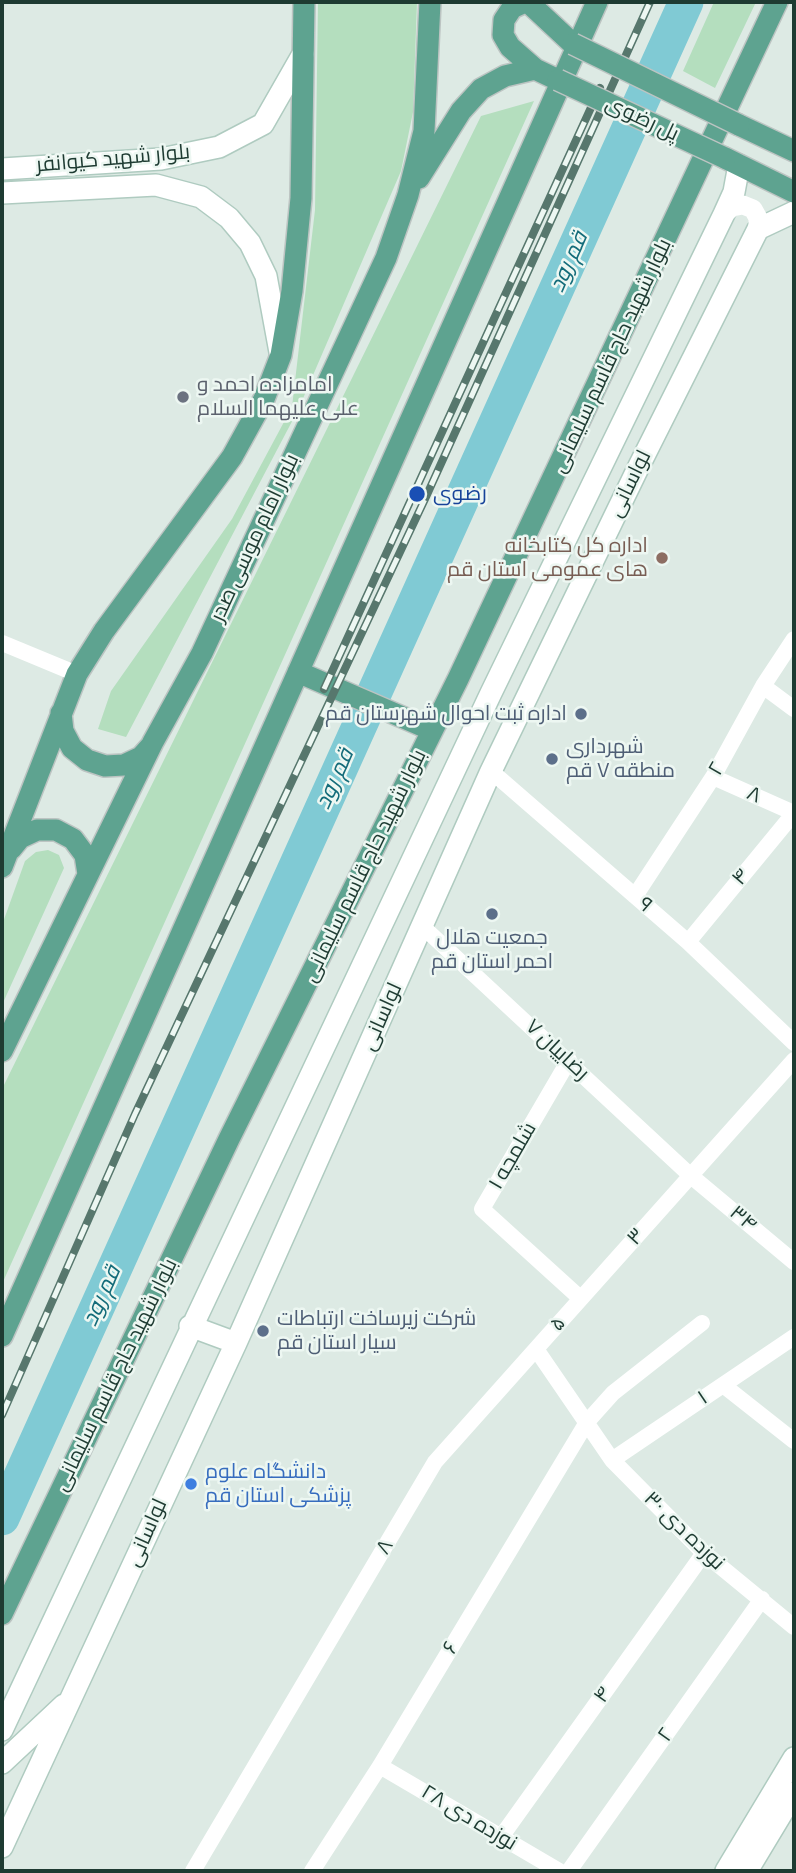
<!DOCTYPE html>
<meta charset="utf-8">
<style>
body{margin:0}
#map{position:relative;width:796px;height:1873px;overflow:hidden;background:#ddeae4;font-family:Manrope,sans-serif}
canvas{display:block}
.frame{position:absolute;inset:0;border:4px solid #1e3b32;pointer-events:none}
</style>
<div id="map">
<canvas width="796" height="1873"></canvas>
<div class="frame"></div>
</div>
<script>
const ctx = document.querySelector('canvas').getContext('2d');
ctx.lineJoin = 'round';
function fillPath(path, color) { ctx.fillStyle = color; ctx.fill(path, 'evenodd'); }
const shape = rows => new Path2D(rows.map(r => 'M' + r).join(''));
function stroke(path, color, width, dash) { ctx.strokeStyle = color; ctx.lineWidth = width; ctx.lineCap = dash ? 'butt' : 'round'; ctx.setLineDash(dash || []); ctx.stroke(path); }
function write(font, color, halo, rows, align = 'center') {
  ctx.font = font + ' Manrope,Cairo,sans-serif'; ctx.lineWidth = 5; ctx.setLineDash([]); ctx.textBaseline = 'middle'; ctx.strokeStyle = halo; ctx.fillStyle = color; for (const [text, x, y, turn = 0] of rows) {
    ctx.save(); ctx.translate(x, y); ctx.rotate((+turn || 0) * Math.PI / 180); ctx.textAlign = isNaN(turn) ? turn : align; if (halo) ctx.strokeText(text, 0, 0); ctx.fillText(text, 0, 0); ctx.restore();
  }
}
const green = shape([
 [318,2,417,2,413,112,401,171,298,410,126,737,98,729,111,691,232,519,292,407,315,210],
 [714,2,756,2,715,88,683,71],
 [534,101,2,1284,2,1089,481,116],
 [48,850,59,855,64,868,2,1005,2,925,25,861,36,852]
]);
const river = shape([
 [2,1518,686,2]
]);
const minor = shape([
 [2,643,77,674],
 [763,686,794,709],
 [491,771,688,942,794,1043],
 [713,777,794,813],
 [635,896,713,777,763,686,794,639],
 [422,926,691,1176,794,1262],
 [688,942,794,813],
 [569,1060,482,1209,580,1298],
 [536,1349,612,1460,704,1553,794,1627],
 [723,1385,794,1441],
 [612,1460,794,1337],
 [380,1766,559,1871],
 [501,1837,704,1553],
 [193,1871,435,1462,794,1060],
 [312,1871,380,1766,587,1422,613,1393,702,1323],
 [569,1871,762,1599]
]);
const tertiary = shape([
 [724,214,732,207,743,205,753,209,758,218,758,229]
]);
const secondary = shape([
 [2,169,161,159,219,147,263,124,303,54],
 [2,193,156,185,201,197,229,218,250,243,266,276,280,352],
 [190,1326,236,1343],
 [2,1730,491,693,724,214,734,192,739,165],
 [2,1763,64,1705],
 [2,1847,236,1343,491,771,639,466,758,229,794,212],
 [726,1871,794,1758],
 [747,1871,794,1793]
]);
const primary = shape([
 [525,2,512,8,504,20,503,35,510,47,535,69],
 [528,2,573,44],
 [739,125,794,151],
 [725,158,794,192],
 [419,178,461,111,481,89,505,76,535,69,558,80],
 [298,672,432,730],
 [61,713,63,731,72,748,87,760,105,766,124,765,141,757,150,747],
 [11,849,20,838,37,830,56,830,73,839,85,855,88,874],
 [2,867,77,674,104,631,232,457,264,399,281,355,292,291,301,198,304,2],
 [2,1051,153,742,202,653,386,258,408,195,424,131,430,2],
 [2,1336,597,2],
 [2,1614,229,1139,458,679,777,2]
]);
const rail = shape([
 [324,689,600,88],
 [2,1415,135,1114,425,499,650,2]
]);
const primaryBridge = shape([
 [573,44,739,125],
 [558,80,725,158]
]);
const markers = [
 [183,397,7,"#6b7280"],
 [417,494,9,"#1a4fb4"],
 [662,558,7,"#8d6e63"],
 [581,714,7,"#5c6f8a"],
 [552,759,7,"#5c6f8a"],
 [492,914,7,"#5c6f8a"],
 [263,1331,7,"#5c6f8a"],
 [191,1484,7,"#3f7fe0"]
];
const streetNames = [
 ["پل رضوی",642,119,25],
 ["بلوار شهید کیوانفر",113,159,-5],
 ["بلوار شهید حاج قاسم سلیمانی",612,356,-65],
 ["لواسانی",630,484,-64],
 ["بلوار امام موسی صدر",255,538,-65],
 ["۲",717,769,-60],
 ["۸",754,795,24],
 ["بلوار شهید حاج قاسم سلیمانی",365,866,-64],
 ["۴",741,877,-50],
 ["۹",645,905,41],
 ["لواسانی",382,1017,-66],
 ["۷ رضاییان",557,1050,43],
 ["۱ شلمچه",513,1156,-60],
 ["۳۴",743,1219,40],
 ["۳",636,1237,-48],
 ["۵",558,1324,-49],
 ["بلوار شهید حاج قاسم سلیمانی",116,1375,-64],
 ["۱",703,1398,-34],
 ["نوزده دی ۳۰",684,1531,44],
 ["لواسانی",147,1533,-66],
 ["۸",385,1547,-59],
 ["۶",451,1648,-59],
 ["۴",603,1695,-55],
 ["۲",666,1735,-55],
 ["نوزده دی ۲۸",469,1818,31]
];
const worshipNames = [
 ["امامزاده احمد و",197,385],
 ["علی علیهما السلام",197,409]
];
const transitNames = [
 ["رضوی",433,494]
];
const educationNames = [
 ["اداره کل کتابخانه",648,546],
 ["های عمومی استان قم",648,570]
];
const serviceNames = [
 ["اداره ثبت احوال شهرستان قم",567,714,"right"],
 ["شهرداری",566,747],
 ["منطقه ۷ قم",566,771],
 ["جمعیت هلال",492,938,"center"],
 ["احمر استان قم",492,962,"center"],
 ["شرکت زیرساخت ارتباطات",277,1319],
 ["سیار استان قم",277,1343]
];
const shopNames = [
 ["دانشگاه علوم",205,1472],
 ["پزشکی استان قم",205,1496]
];
const waterNames = [
 ["قم رود",569,262,-66],
 ["قم رود",335,779,-66],
 ["قم رود",102,1296,-66]
];
fillPath(green, '#b4debe');
stroke(river, '#80cad4', 35);
stroke(secondary, '#afcbc0', 24);
stroke(primary, '#bcc4c2', 24);
stroke(minor, '#fff', 16);
stroke(tertiary, '#fff', 19);
stroke(secondary, '#fff', 21);
stroke(primary, '#5ea390', 21);
stroke(rail, '#57776d', 8);
stroke(rail, '#edf7f2', 5, [16]);
stroke(primaryBridge, '#bcc4c2', 24, []);
stroke(primaryBridge, '#5ea390', 21);
for (const [x, y, r, color] of markers) { const dot = new Path2D(); dot.arc(x, y, r, 0, 2 * Math.PI); ctx.fillStyle = color; ctx.fill(dot); stroke(dot, '#edf7f2', 2.5); }
write('21px', '#1e3b32', '#edf7f2', streetNames);
write('21px', '#5b616d', '#edf7f2', worshipNames, 'left');
write('21px', '#164399', '#edf7f2', transitNames, 'left');
write('21px', '#785e54', '#edf7f2', educationNames, 'right');
write('21px', '#4e5e75', '#edf7f2', serviceNames, 'left');
write('21px', '#366cbe', '#edf7f2', shopNames, 'left');
write('italic 23px', '#146c7a', '#edf7f2', waterNames);
</script>
